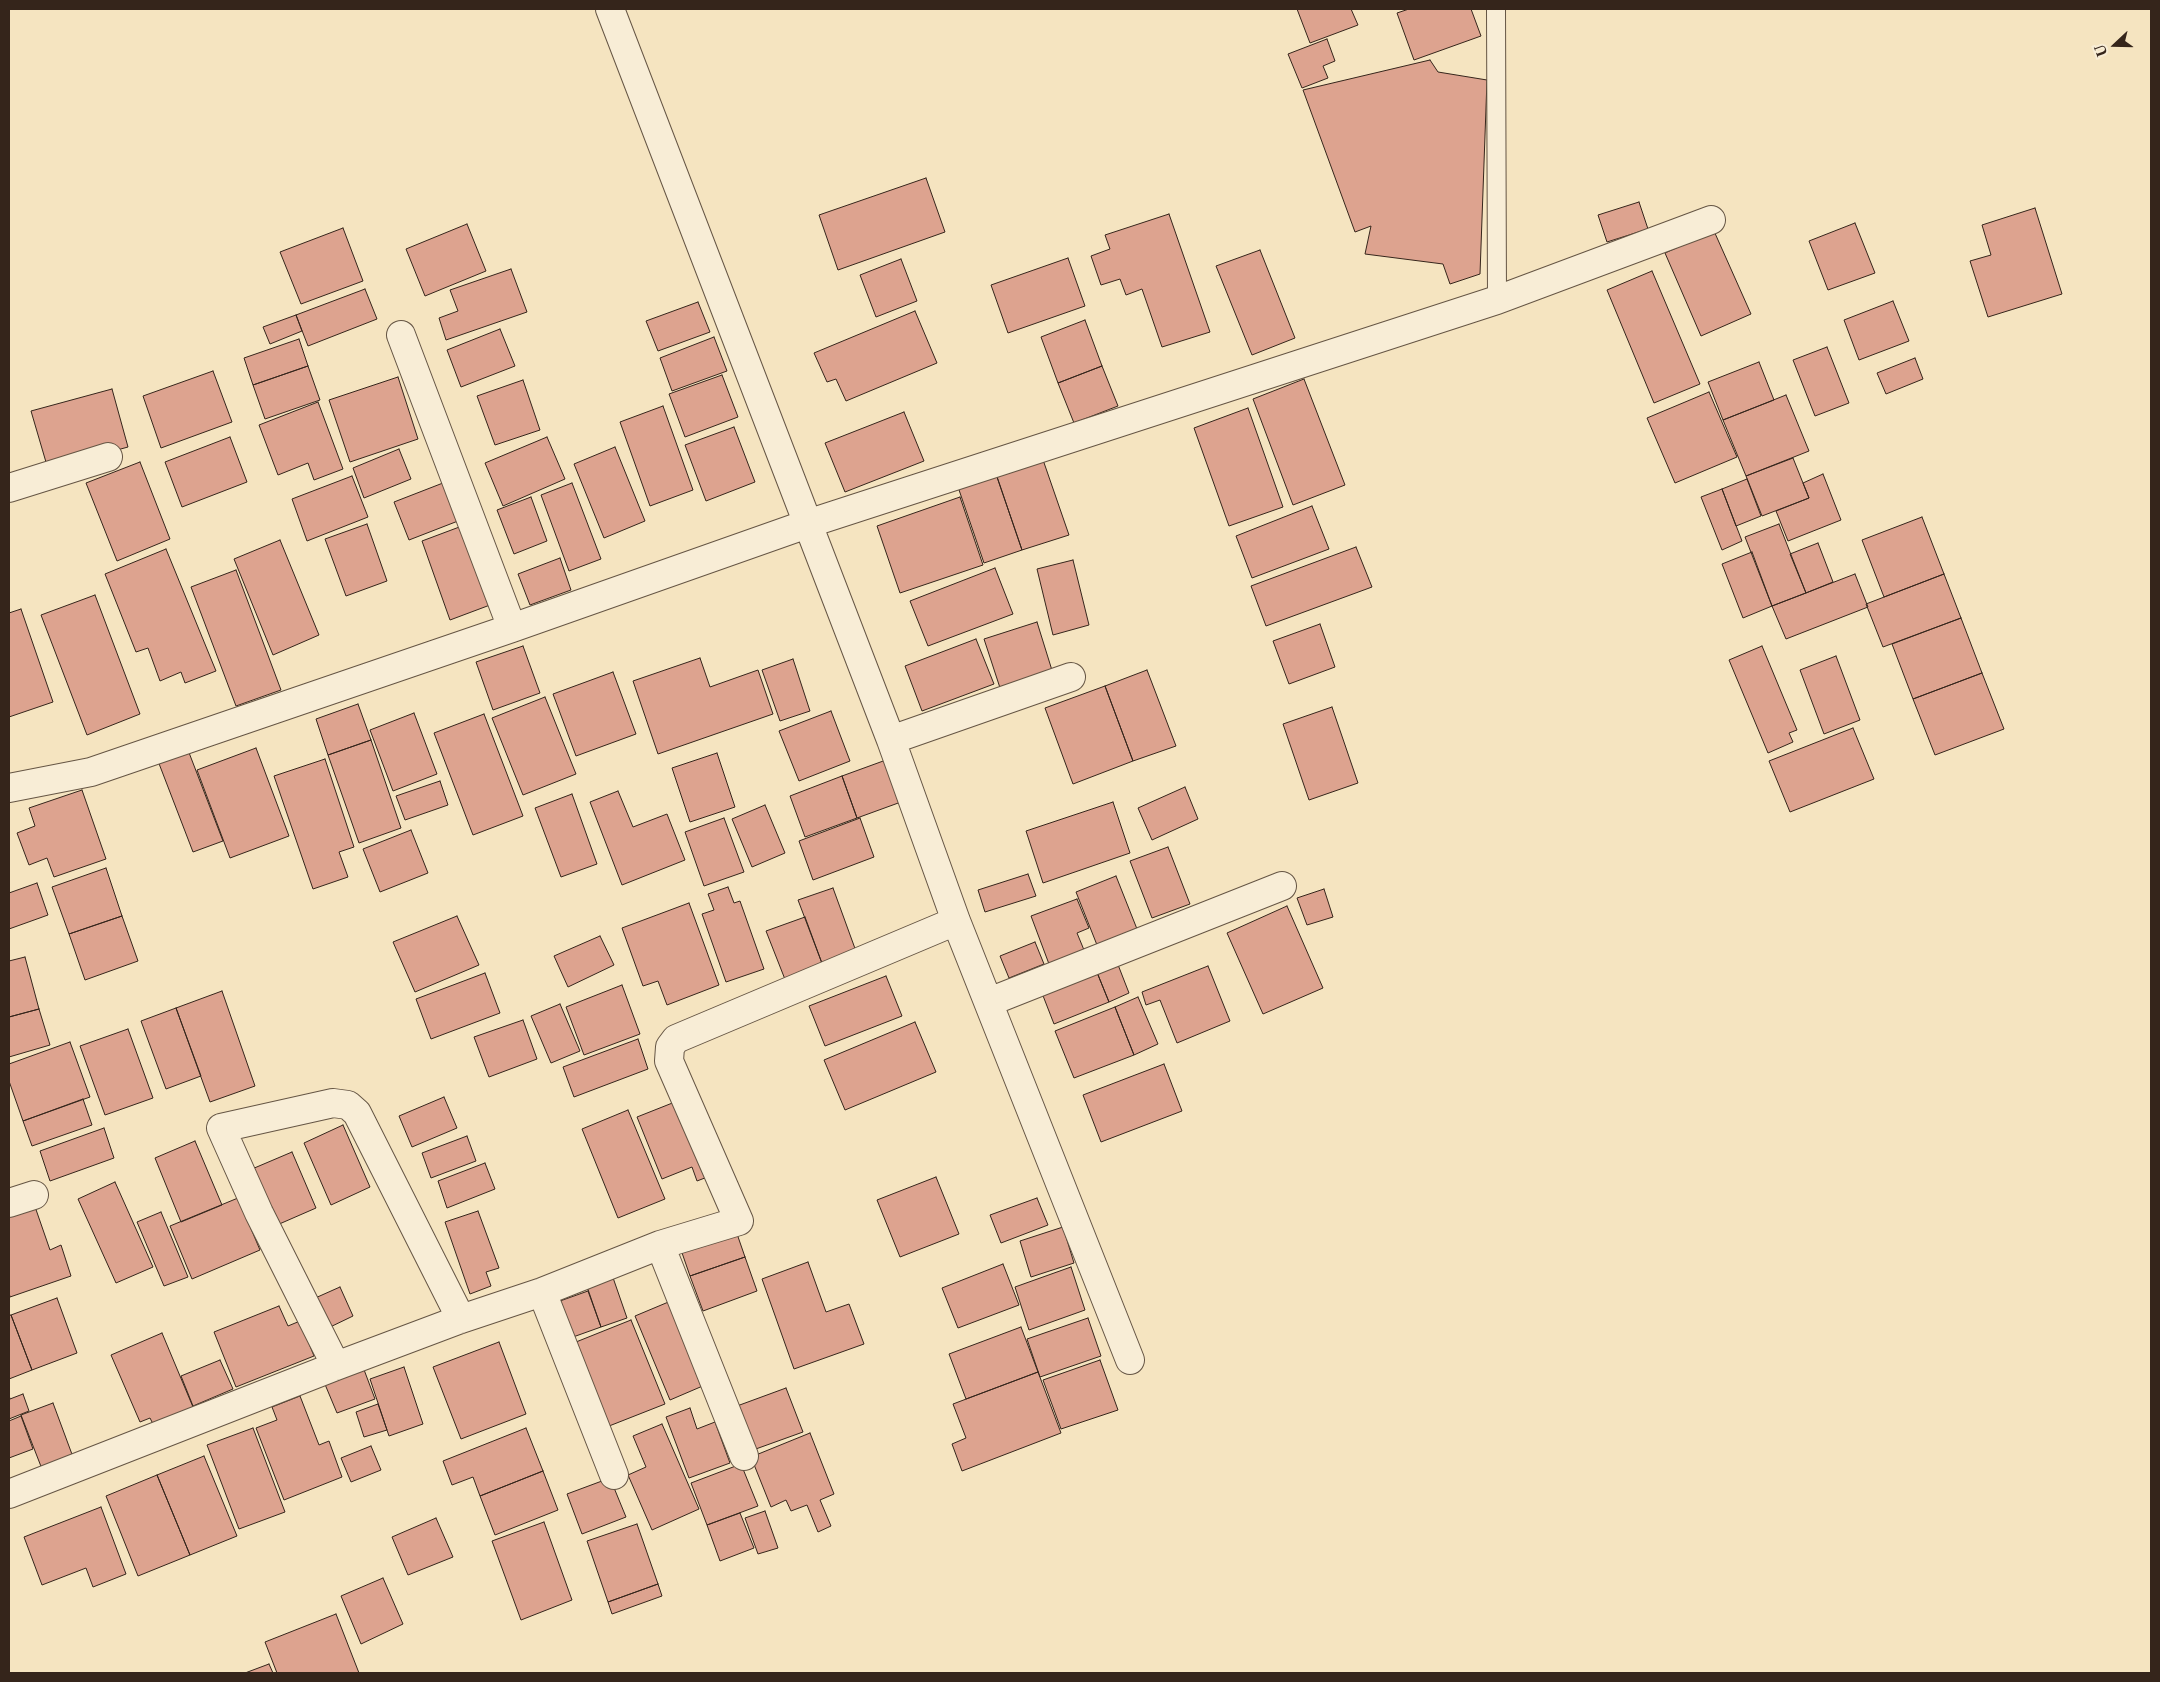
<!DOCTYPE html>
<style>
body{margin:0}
#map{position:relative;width:2160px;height:1682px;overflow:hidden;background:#f5e4c0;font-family:"Libre Caslon Text",serif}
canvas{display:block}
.frame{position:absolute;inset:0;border:10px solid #35251b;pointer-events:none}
.north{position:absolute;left:2090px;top:20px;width:50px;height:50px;-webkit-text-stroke:4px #f8edd6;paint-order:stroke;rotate:249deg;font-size:14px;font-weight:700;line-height:20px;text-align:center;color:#35251b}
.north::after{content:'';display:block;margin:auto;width:18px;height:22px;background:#35251b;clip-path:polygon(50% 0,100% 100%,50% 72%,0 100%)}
</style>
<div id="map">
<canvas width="2160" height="1682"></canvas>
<div class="frame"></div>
<div class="north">U</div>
</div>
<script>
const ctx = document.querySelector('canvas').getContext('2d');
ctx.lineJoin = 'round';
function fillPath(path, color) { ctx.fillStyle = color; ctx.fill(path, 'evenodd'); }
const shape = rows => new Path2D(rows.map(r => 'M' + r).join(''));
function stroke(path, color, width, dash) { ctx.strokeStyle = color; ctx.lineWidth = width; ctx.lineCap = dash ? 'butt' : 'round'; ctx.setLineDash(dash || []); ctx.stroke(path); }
const building = shape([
 [1297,9,1351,9,1358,25,1310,43,1297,9],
 [1409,9,1471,9,1481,36,1414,60,1397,13,1409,9],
 [1327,39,1335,61,1323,66,1328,78,1302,88,1288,54,1327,39],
 [1430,60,1438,72,1487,80,1480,274,1450,284,1443,264,1365,254,1371,226,1355,232,1303,90,1430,60],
 [926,178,945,232,838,270,819,215,926,178],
 [1639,202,1648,229,1607,242,1598,215,1639,202],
 [2035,208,2062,294,1988,317,1970,261,1991,255,1982,225,2035,208],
 [1169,214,1210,332,1162,347,1142,289,1126,295,1120,279,1101,285,1091,256,1110,249,1105,235,1169,214],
 [1855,223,1875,273,1828,290,1809,241,1855,223],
 [467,224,486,271,425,296,406,249,467,224],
 [343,228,363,281,301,304,280,252,343,228],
 [1714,231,1751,314,1701,336,1665,253,1714,231],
 [1260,250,1295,338,1252,355,1216,266,1260,250],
 [1068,258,1085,306,1008,333,991,285,1068,258],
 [901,259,917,301,876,317,860,275,901,259],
 [511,269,527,312,446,340,439,318,458,311,450,290,511,269],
 [1652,271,1700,384,1654,403,1607,290,1652,271],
 [365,289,377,319,308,346,296,315,365,289],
 [1893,301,1909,341,1859,360,1844,320,1893,301],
 [698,302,710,332,658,351,646,321,698,302],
 [915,311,937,363,846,401,836,379,827,382,814,353,915,311],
 [296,315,302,331,270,344,263,327,296,315],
 [1085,320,1102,366,1058,383,1041,337,1085,320],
 [500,329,515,366,461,387,447,350,500,329],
 [714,337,727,371,672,391,660,358,714,337],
 [299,339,308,366,253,385,244,358,299,339],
 [1827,347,1849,403,1815,416,1793,360,1827,347],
 [1915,358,1923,379,1886,394,1877,373,1915,358],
 [1759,362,1774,400,1723,420,1708,382,1759,362],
 [308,366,320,400,265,419,253,385,308,366],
 [1102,366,1118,406,1074,423,1058,383,1102,366],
 [213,371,232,422,161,448,143,396,213,371],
 [722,375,738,417,685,437,669,394,722,375],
 [398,377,418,439,350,462,329,400,398,377],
 [1304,379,1345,485,1293,505,1253,399,1304,379],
 [523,380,540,430,495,445,477,396,523,380],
 [112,389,128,447,48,469,31,411,112,389],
 [1709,392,1737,457,1675,483,1647,418,1709,392],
 [1786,395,1809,451,1746,476,1723,420,1786,395],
 [318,402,343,469,314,480,308,463,278,475,259,425,318,402],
 [663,406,693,490,650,506,620,422,663,406],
 [1248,408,1283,507,1229,526,1194,428,1248,408],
 [904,412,924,461,845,492,825,443,904,412],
 [734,427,755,482,706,501,685,445,734,427],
 [230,437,247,482,182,507,165,462,230,437],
 [547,437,565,479,503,506,485,463,547,437],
 [615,447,645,521,604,538,574,464,615,447],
 [399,449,411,479,364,498,353,468,399,449],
 [1041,454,1069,535,1022,550,995,471,1041,454],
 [1793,458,1809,498,1762,516,1746,476,1793,458],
 [140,462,170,539,117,561,86,483,140,462],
 [995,471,1022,550,984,563,957,484,995,471],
 [1823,474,1841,520,1788,541,1776,511,1809,498,1803,483,1823,474],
 [352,476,368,517,307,541,292,499,352,476],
 [1747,479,1761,516,1736,526,1722,489,1747,479],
 [443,483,458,521,409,540,394,502,443,483],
 [572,483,601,559,569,571,541,495,572,483],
 [1722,489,1742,541,1722,550,1701,497,1722,489],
 [531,497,547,541,514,554,497,510,531,497],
 [960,497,983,565,900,593,877,526,960,497],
 [1312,506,1329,549,1252,578,1236,536,1312,506],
 [1922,517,1944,574,1884,597,1862,540,1922,517],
 [470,523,498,602,450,620,422,541,470,523],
 [367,524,387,581,346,596,325,539,367,524],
 [1779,524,1806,593,1772,606,1745,537,1779,524],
 [280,540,319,635,273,655,234,559,280,540],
 [1818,543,1833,582,1806,593,1790,554,1818,543],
 [1356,547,1372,587,1266,626,1251,586,1356,547],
 [166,549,216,671,185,683,181,672,160,681,148,648,136,652,105,574,166,549],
 [1752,552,1772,606,1743,618,1722,564,1752,552],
 [560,558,571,590,530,605,518,574,560,558],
 [1073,560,1089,625,1053,635,1037,569,1073,560],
 [995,568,1013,614,928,646,910,601,995,568],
 [236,570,281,690,236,706,191,587,236,570],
 [1855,574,1868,607,1786,639,1772,606,1855,574],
 [1944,574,1961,618,1883,647,1866,604,1944,574],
 [95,595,140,714,87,735,41,615,95,595],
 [21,609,53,702,9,717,9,613,21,609],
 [1961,618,1982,673,1913,699,1892,644,1961,618],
 [1037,622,1055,680,1003,697,984,639,1037,622],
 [1320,624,1335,667,1289,684,1273,641,1320,624],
 [976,639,994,684,922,711,905,666,976,639],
 [523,646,540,693,493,710,476,662,523,646],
 [1762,646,1797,730,1789,733,1793,742,1768,753,1729,660,1762,646],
 [1836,656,1860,720,1824,734,1800,670,1836,656],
 [700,658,710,687,758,670,773,714,658,754,633,681,700,658],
 [793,659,810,711,780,721,762,670,793,659],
 [1147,670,1176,746,1133,761,1105,686,1147,670],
 [613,672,636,734,576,756,553,694,613,672],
 [1982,673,2004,729,1935,755,1913,699,1982,673],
 [1105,686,1133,761,1073,784,1045,708,1105,686],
 [545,697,576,774,523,795,492,718,545,697],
 [358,704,371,740,328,755,316,719,358,704],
 [1332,707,1358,783,1309,800,1283,724,1332,707],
 [831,711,850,761,799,781,779,731,831,711],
 [414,713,437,774,393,791,370,730,414,713],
 [484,714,523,816,473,835,434,733,484,714],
 [1853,728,1874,779,1790,812,1769,761,1853,728],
 [371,740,401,828,359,843,328,755,371,740],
 [256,748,289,836,230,858,197,770,256,748],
 [188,750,223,841,193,852,158,761,188,750],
 [717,753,735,807,690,822,672,768,717,753],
 [325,759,354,847,339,852,348,877,313,889,274,776,325,759],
 [886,760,901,802,857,818,842,776,886,760],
 [842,776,857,818,805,837,790,796,842,776],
 [440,781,448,805,405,820,396,796,440,781],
 [1185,787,1198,819,1152,840,1138,808,1185,787],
 [82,790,106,859,54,877,47,858,29,865,17,833,35,826,29,808,82,790],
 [618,791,633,827,667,814,685,860,622,885,590,802,618,791],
 [572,794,597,864,561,877,535,808,572,794],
 [1113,802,1130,853,1043,883,1026,831,1113,802],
 [765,805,785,853,752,867,732,819,765,805],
 [724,818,744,872,704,886,685,832,724,818],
 [860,818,874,857,813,880,799,841,860,818],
 [411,830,428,873,380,892,363,849,411,830],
 [1168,847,1190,904,1152,918,1130,861,1168,847],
 [106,868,122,916,69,934,52,887,106,868],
 [1028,874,1036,896,985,912,978,890,1028,874],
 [1116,876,1137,929,1097,945,1076,892,1116,876],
 [37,883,48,915,9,929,9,893,37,883],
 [728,887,734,903,740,901,764,969,726,982,702,914,714,910,708,894,728,887],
 [833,888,857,954,823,966,798,900,833,888],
 [1324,889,1333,917,1307,925,1297,898,1324,889],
 [1077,899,1089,928,1077,933,1084,950,1049,964,1031,916,1077,899],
 [689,903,719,985,667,1005,658,981,643,986,622,928,689,903],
 [1287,906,1323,988,1263,1014,1227,933,1287,906],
 [122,916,138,961,85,980,69,934,122,916],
 [457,916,479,965,415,992,393,942,457,916],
 [805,917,823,966,788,987,766,931,805,917],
 [600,936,614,965,568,987,554,956,600,936],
 [1035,942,1044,964,1009,978,1000,956,1035,942],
 [25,957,39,1009,9,1017,9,961,25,957],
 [1115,957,1129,993,1109,1002,1094,965,1115,957],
 [1094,965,1109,1002,1054,1024,1040,988,1094,965],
 [1208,966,1230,1021,1177,1043,1160,1000,1146,1005,1142,992,1208,966],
 [485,973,500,1013,431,1039,416,999,485,973],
 [886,976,902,1016,825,1046,809,1006,886,976],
 [622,985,640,1034,584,1055,566,1007,622,985],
 [222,991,255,1086,210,1102,176,1008,222,991],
 [1138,997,1158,1044,1134,1055,1115,1007,1138,997],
 [560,1004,580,1051,551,1063,531,1016,560,1004],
 [1115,1007,1134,1055,1074,1078,1055,1031,1115,1007],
 [176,1008,201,1076,166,1089,141,1021,176,1008],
 [39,1009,50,1045,9,1057,9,1017,39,1009],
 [523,1020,537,1059,489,1077,474,1037,523,1020],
 [915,1022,936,1072,845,1110,824,1060,915,1022],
 [128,1029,153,1098,105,1115,80,1046,128,1029],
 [638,1039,648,1069,574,1097,563,1067,638,1039],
 [70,1042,90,1097,23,1121,9,1081,9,1064,70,1042],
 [1164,1064,1182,1111,1101,1142,1083,1095,1164,1064],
 [444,1097,457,1128,412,1147,399,1116,444,1097],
 [83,1099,92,1125,32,1146,23,1121,83,1099],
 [680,1100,710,1176,697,1181,692,1167,662,1179,637,1117,680,1100],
 [628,1110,665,1199,618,1218,582,1129,628,1110],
 [343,1125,370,1187,331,1205,304,1143,343,1125],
 [104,1128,114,1158,50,1181,40,1151,104,1128],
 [467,1136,476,1161,431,1178,422,1153,467,1136],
 [195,1141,222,1205,181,1222,155,1158,195,1141],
 [292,1152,316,1208,277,1225,252,1169,292,1152],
 [485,1163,495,1189,447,1208,438,1181,485,1163],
 [936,1177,959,1234,900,1257,877,1200,936,1177],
 [115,1182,153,1267,116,1283,78,1199,115,1182],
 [32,1198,50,1250,61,1245,71,1276,10,1297,9,1292,9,1207,32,1198],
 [238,1198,260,1250,192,1279,170,1226,238,1198],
 [1037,1198,1048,1225,1001,1243,990,1215,1037,1198],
 [478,1211,499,1268,486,1272,491,1286,470,1294,445,1222,478,1211],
 [161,1212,188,1277,164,1286,137,1222,161,1212],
 [1063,1227,1074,1263,1031,1277,1020,1241,1063,1227],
 [735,1228,745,1257,690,1276,680,1247,735,1228],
 [745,1257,757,1291,703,1311,690,1276,745,1257],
 [808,1262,826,1312,849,1304,864,1344,794,1369,762,1279,808,1262],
 [1003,1264,1019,1305,958,1328,942,1288,1003,1264],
 [1071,1267,1085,1310,1029,1330,1015,1287,1071,1267],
 [610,1269,627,1318,601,1327,584,1278,610,1269],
 [340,1287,353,1316,326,1329,313,1299,340,1287],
 [588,1291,601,1327,573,1337,560,1301,588,1291],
 [57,1298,77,1353,32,1370,11,1315,57,1298],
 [678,1298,712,1382,670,1400,635,1316,678,1298],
 [279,1306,288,1326,300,1321,314,1356,236,1387,214,1332,279,1306],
 [9,1315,11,1315,32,1370,9,1379,9,1315],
 [1088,1318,1101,1356,1040,1377,1027,1339,1088,1318],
 [631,1320,665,1404,604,1428,571,1344,631,1320],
 [1021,1327,1038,1372,966,1399,949,1354,1021,1327],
 [162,1333,193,1407,153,1424,150,1418,140,1422,111,1355,162,1333],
 [499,1342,526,1414,461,1439,433,1367,499,1342],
 [220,1360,233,1389,193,1406,181,1376,220,1360],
 [1100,1360,1118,1410,1061,1429,1043,1380,1100,1360],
 [363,1367,375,1399,337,1413,324,1382,363,1367],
 [404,1367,423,1424,389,1436,370,1379,404,1367],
 [1038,1372,1061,1433,962,1471,952,1444,966,1438,953,1404,1038,1372],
 [786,1388,803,1432,753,1450,737,1406,786,1388],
 [23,1394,29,1411,9,1419,9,1395,10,1399,23,1394],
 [300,1396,319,1445,329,1441,342,1477,284,1500,256,1428,277,1420,272,1407,300,1396],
 [53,1403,73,1457,42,1469,21,1415,53,1403],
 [378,1404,387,1430,364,1437,356,1412,378,1404],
 [690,1408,697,1429,715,1422,730,1463,689,1478,666,1417,690,1408],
 [21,1416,33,1449,9,1458,9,1421,21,1416],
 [662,1424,699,1509,652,1530,628,1475,646,1467,633,1436,662,1424],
 [253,1428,285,1512,239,1529,207,1445,253,1428],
 [526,1428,543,1471,480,1496,473,1477,452,1485,443,1461,526,1428],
 [810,1433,834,1494,820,1500,831,1526,818,1532,807,1505,791,1511,786,1500,771,1507,751,1457,810,1433],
 [371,1446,381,1470,351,1482,341,1458,371,1446],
 [204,1456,237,1536,190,1555,157,1475,204,1456],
 [741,1464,758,1506,707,1525,691,1483,741,1464],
 [543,1471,558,1510,495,1535,480,1496,543,1471],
 [157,1475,190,1555,138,1576,106,1496,157,1475],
 [610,1478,626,1517,582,1534,567,1494,610,1478],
 [101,1507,126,1574,93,1587,86,1568,42,1585,24,1537,101,1507],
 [765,1511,778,1548,758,1554,745,1518,765,1511],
 [740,1513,754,1548,720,1561,707,1525,740,1513],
 [436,1518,453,1557,408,1575,392,1537,436,1518],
 [544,1522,572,1600,521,1620,492,1541,544,1522],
 [637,1524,658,1584,608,1602,587,1541,637,1524],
 [383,1578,403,1624,361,1644,341,1596,383,1578],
 [658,1584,662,1596,612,1614,608,1602,658,1584],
 [336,1614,359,1673,277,1673,265,1642,336,1614],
 [269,1664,273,1673,245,1673,269,1664]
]);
const service = shape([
 [1496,9,1497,300]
]);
const minor = shape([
 [610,9,891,740,956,921,1130,1360],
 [401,335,512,628],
 [9,488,108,457],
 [891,740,1071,677],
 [9,788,91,772,512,628,807,524,1497,300,1711,220],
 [989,1002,1282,886],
 [9,1203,34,1195],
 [660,1245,744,1456],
 [542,1292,614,1475],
 [336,1366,259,1213,221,1128,333,1103,348,1105,357,1113,461,1319],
 [9,1494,336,1366,461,1319,542,1292,660,1245,739,1221,669,1061,670,1047,676,1039,956,921]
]);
fillPath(building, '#dda38f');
stroke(building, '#35251b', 1);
stroke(service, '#655544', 20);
stroke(minor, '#655544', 30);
stroke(service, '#f8edd6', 18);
stroke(minor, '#f8edd6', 28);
</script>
